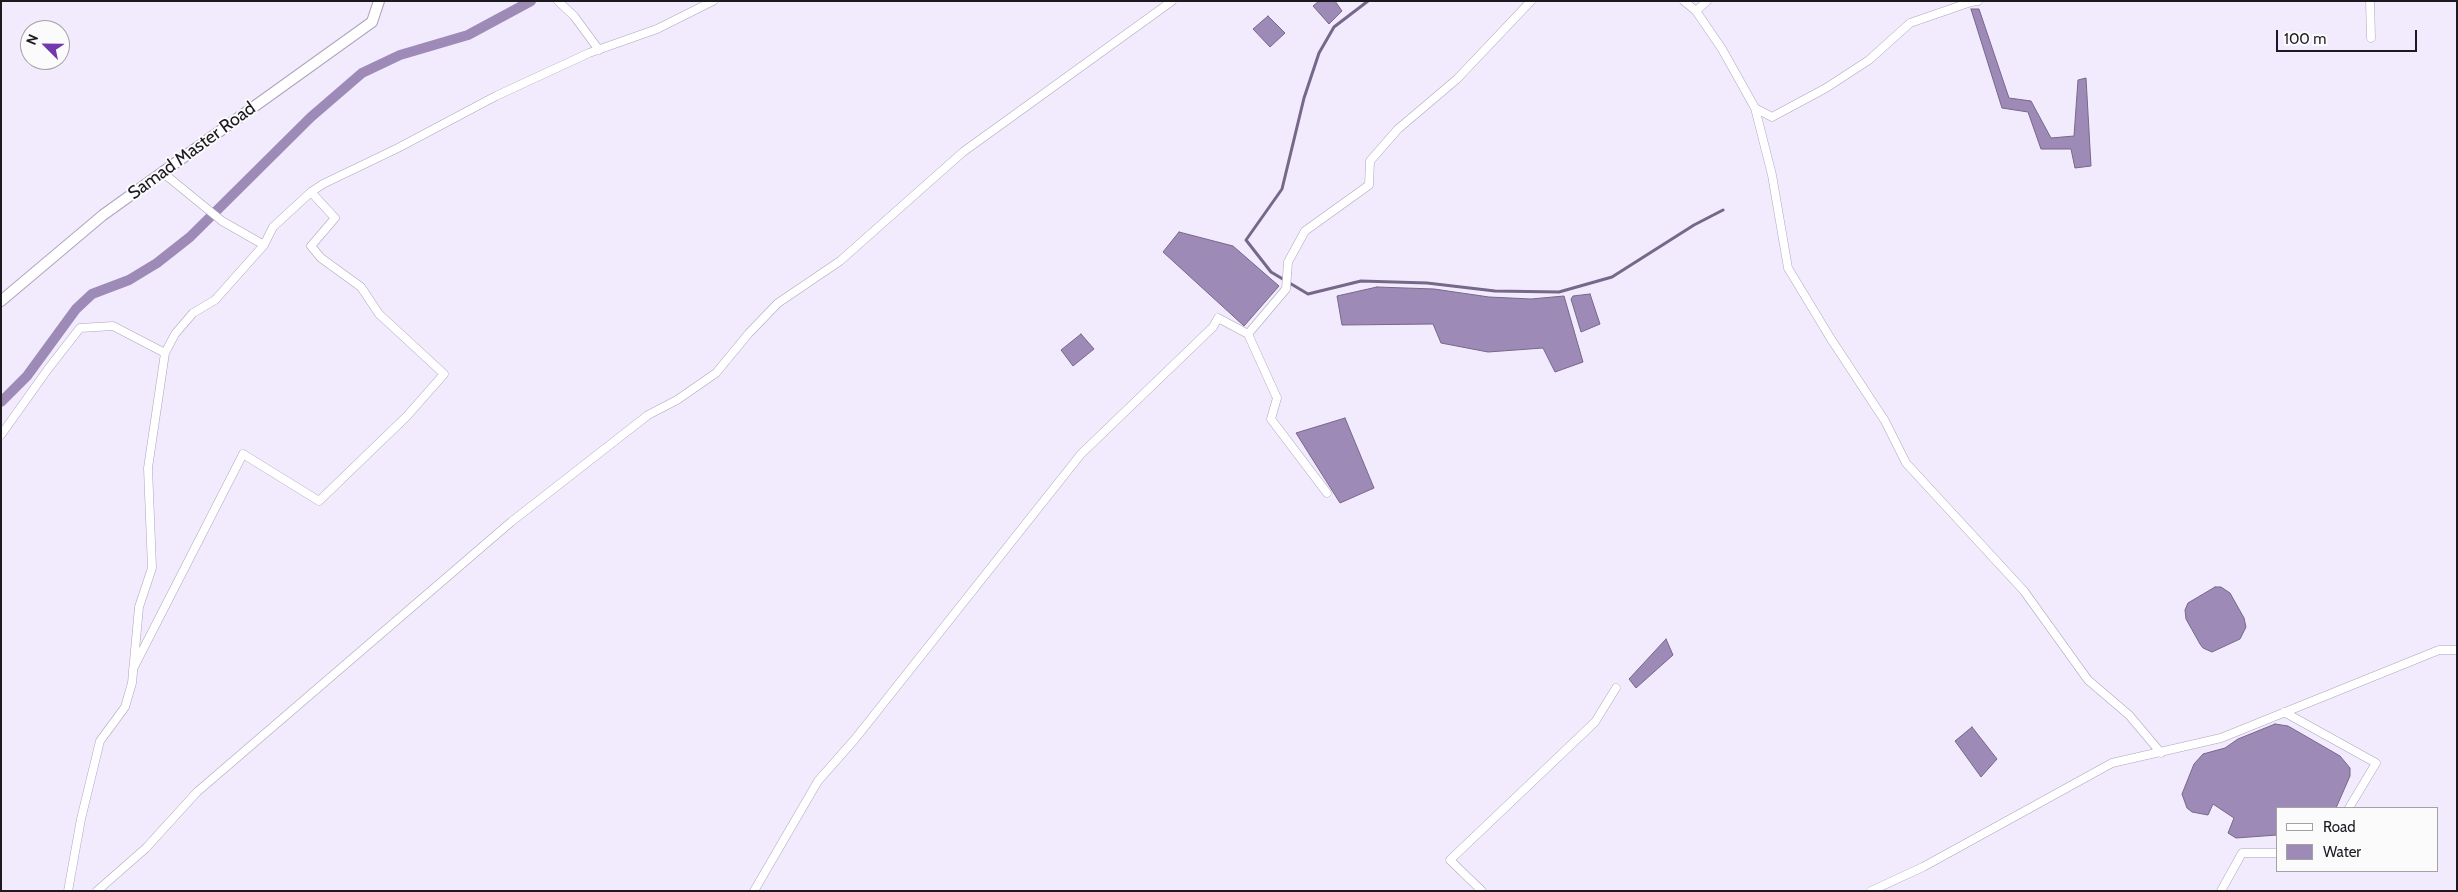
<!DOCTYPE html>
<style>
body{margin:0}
#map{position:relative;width:2458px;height:892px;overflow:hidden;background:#f2eafd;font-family:Cabin,sans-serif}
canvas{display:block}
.frame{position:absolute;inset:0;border:2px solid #1c1921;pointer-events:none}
.legend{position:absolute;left:2276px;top:807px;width:162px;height:65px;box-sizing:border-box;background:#fbfbfb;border:1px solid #a2a1a4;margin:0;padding:6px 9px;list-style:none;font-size:15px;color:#1c1921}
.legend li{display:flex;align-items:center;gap:10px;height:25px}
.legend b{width:25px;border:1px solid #a2a1a4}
.north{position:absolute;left:20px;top:20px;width:50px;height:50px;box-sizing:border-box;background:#fbfbfb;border:1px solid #a2a1a4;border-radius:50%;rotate:293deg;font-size:14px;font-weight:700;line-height:20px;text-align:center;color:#1c1921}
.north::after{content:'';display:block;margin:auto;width:18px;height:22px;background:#7438ad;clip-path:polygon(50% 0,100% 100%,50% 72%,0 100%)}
.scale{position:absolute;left:2276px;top:30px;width:141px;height:22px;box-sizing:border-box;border:2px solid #1c1921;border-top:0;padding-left:6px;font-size:15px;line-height:18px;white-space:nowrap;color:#1c1921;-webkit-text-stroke:4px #fbfbfb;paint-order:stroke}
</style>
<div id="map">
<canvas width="2458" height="892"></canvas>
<div class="frame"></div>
<ul class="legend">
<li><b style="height:6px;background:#fff"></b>Road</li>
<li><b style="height:14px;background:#9d8ab6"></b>Water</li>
</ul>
<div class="north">N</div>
<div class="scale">100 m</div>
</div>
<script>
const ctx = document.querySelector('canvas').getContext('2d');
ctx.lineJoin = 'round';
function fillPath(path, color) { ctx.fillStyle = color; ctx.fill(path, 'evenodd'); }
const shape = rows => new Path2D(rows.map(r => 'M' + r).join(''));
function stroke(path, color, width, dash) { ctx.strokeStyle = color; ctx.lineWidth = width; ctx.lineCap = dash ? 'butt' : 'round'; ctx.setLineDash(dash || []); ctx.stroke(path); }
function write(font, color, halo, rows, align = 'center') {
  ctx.font = font + ' Cabin,sans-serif'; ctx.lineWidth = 4; ctx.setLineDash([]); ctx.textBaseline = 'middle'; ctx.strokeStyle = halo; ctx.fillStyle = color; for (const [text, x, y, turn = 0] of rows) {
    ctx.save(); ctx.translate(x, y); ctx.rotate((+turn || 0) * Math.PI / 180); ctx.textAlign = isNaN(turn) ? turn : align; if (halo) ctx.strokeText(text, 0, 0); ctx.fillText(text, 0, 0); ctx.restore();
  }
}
const water = shape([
 [1319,1,1335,1,1342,11,1329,24,1313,6,1319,1],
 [1971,9,1979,9,2009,98,2031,101,2051,138,2074,136,2078,80,2086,78,2091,166,2075,168,2071,149,2041,149,2028,112,2002,108,1971,9],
 [1268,16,1285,33,1270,47,1253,29,1268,16],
 [1179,232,1233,246,1279,286,1244,326,1163,252,1179,232],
 [1377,287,1434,289,1489,297,1531,299,1564,296,1583,362,1555,372,1543,348,1488,352,1441,343,1433,324,1342,325,1337,296,1377,287],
 [1590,294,1600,324,1581,332,1571,299,1573,296,1590,294],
 [1081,334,1094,349,1073,366,1061,350,1081,334],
 [1345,418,1374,488,1340,503,1296,433,1345,418],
 [2215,587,2221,587,2230,593,2244,618,2246,627,2240,639,2212,652,2203,648,2200,644,2186,619,2185,610,2188,603,2215,587],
 [1666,639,1673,655,1636,688,1629,679,1666,639],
 [2275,724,2288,726,2340,756,2350,768,2350,776,2336,808,2277,808,2277,835,2236,838,2228,833,2234,818,2213,804,2208,815,2192,812,2187,808,2182,794,2194,764,2203,754,2225,748,2238,739,2275,724],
 [1972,727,1997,759,1981,777,1955,741,1972,727]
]);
const stream = shape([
 [1368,1,1334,27,1319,53,1304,98,1282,189,1246,240,1271,272,1308,294,1361,281,1427,283,1495,291,1559,292,1612,277,1694,225,1723,210]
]);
const canal = shape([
 [1,402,27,376,76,309,92,294,129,280,157,263,190,237,311,117,362,73,400,55,468,35,531,1]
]);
const minor = shape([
 [558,1,574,16,599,50],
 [1684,1,1696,11,1722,49,1755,108,1772,175,1788,268,1831,339,1885,421,1906,463,2024,591,2088,680,2129,715,2161,753],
 [2370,1,2371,38],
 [1696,11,1707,1],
 [1755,108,1772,117,1826,88,1869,60,1910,23,1971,2,1978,1],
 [311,192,323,184,398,148,496,96,589,53,657,29,713,1],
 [1,435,48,369,80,328,113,326,165,353],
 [1327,493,1271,419,1277,398,1248,334,1286,289,1288,262,1305,231,1369,185,1370,161,1398,129,1457,79,1531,1],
 [133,669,243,454,319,501,407,416,444,374,379,314,361,287,321,258,311,246,335,218,311,192,273,227,264,245],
 [2284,712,2376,763,2349,808],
 [68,891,81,819,100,741,125,707,132,683,139,607,152,568,148,468,165,353,175,334,193,313,215,300,264,245,222,221,162,172],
 [97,891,146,848,197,792,511,522,648,415,677,400,716,373,749,333,778,303,840,261,963,152,1172,1],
 [754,891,818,781,855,739,1081,454,1213,327,1218,318,1248,334],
 [1482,891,1450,860,1595,722,1616,688],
 [1871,891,1923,867,2112,763,2221,738,2439,650,2457,650],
 [2221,891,2242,853,2277,853]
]);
const tertiary = shape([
 [1,301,103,215,372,22,379,1]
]);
const streetNames = [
 ["Samad Master Road",192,151,-36]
];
fillPath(water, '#9d8ab6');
stroke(water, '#766889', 1);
stroke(stream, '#766889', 3);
stroke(canal, '#9d8ab6', 10);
stroke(minor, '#afa5bc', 9);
stroke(tertiary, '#afa5bc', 12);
stroke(minor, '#fff', 8);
stroke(tertiary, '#fff', 10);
write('18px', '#1c1921', '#fbfbfb', streetNames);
</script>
